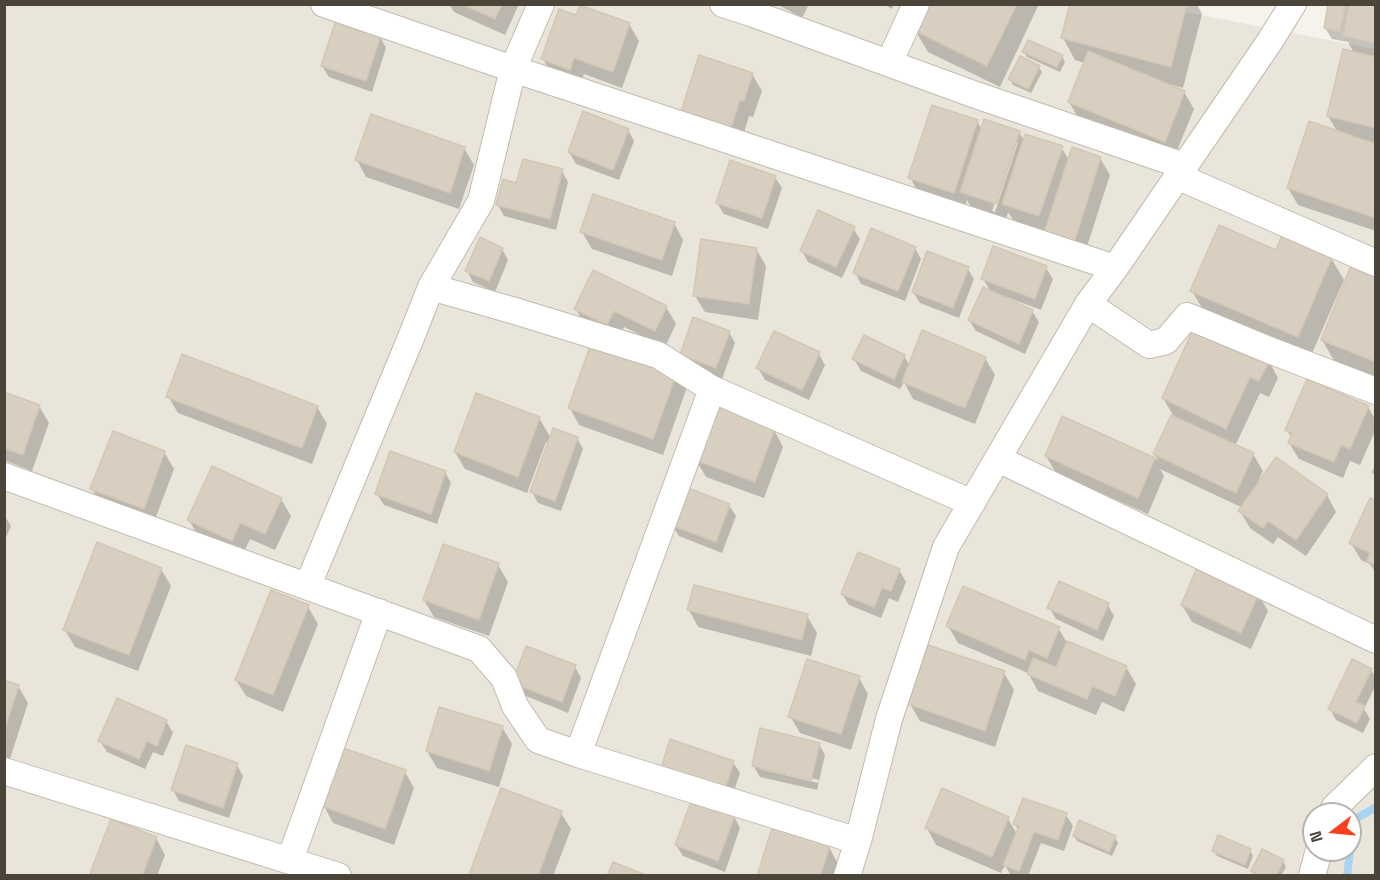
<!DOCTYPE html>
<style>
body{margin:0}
#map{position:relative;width:1380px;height:880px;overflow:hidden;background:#f6f3ec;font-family:"Space Grotesk",sans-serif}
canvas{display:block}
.frame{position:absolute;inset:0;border:6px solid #4b4439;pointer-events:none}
.north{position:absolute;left:1302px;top:802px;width:60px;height:60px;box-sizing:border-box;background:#fff;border:2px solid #b7b4b0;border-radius:50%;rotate:254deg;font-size:16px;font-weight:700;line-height:24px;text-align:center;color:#4b4439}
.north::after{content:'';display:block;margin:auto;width:21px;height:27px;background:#fc3f1d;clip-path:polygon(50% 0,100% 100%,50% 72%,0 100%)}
</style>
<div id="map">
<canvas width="1380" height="880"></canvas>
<div class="frame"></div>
<div class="north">N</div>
</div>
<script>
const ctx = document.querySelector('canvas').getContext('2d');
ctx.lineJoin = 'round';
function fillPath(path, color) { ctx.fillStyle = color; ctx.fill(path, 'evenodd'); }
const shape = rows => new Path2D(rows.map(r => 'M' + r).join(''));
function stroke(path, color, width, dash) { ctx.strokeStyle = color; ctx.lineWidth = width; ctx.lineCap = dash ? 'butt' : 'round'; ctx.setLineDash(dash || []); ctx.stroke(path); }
const residential = shape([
 [1144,4,1375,49,1375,875,5,876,5,5],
 [1314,814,1350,814,1350,850,1314,850]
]);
const shadow = shape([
 [449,4,519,4,505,35,454,12],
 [777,4,809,4,802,18],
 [883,4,894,4,892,9],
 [927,4,1039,4,1000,87,928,52,915,30],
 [1071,4,1197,4,1202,14,1183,88,1173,85,1172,87,1184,92,1194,109,1174,158,1079,119,1069,102,1085,63,1075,60,1063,38],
 [1330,4,1376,4,1376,231,1298,205,1288,188,1338,133,1328,116,1354,53,1348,42,1332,39,1325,28],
 [577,17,629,24,639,41,622,88,584,74,580,86,553,76,543,59],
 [380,36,386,48,372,92,329,77,322,66],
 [1024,52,1062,56,1065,62,1060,72,1027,57],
 [1039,67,1042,72,1031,93,1013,85,1010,79],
 [752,74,762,91,753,117,749,116,739,150,690,134],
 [977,121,982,130,1019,132,1024,141,1061,147,1069,160,1100,158,1110,175,1082,262,1046,232,1014,221,1008,212,1006,220,972,209,967,200,964,209,919,194,910,177],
 [1015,142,1018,142,995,212,992,211],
 [628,130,634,141,619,180,576,164,569,152],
 [464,148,474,165,459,209,366,177,357,160],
 [562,171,568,182,556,230,504,216,498,205,517,185],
 [775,177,782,188,768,229,724,214,717,203],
 [674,223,683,240,672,276,592,249,582,232],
 [853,228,860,239,842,278,808,262,802,251],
 [915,248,921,259,905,301,861,284,855,272],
 [502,249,508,260,495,292,473,282,467,271],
 [756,249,766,266,758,320,705,312,695,296],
 [1277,252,1331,258,1344,280,1310,358,1205,313,1192,291],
 [967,268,974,279,959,318,920,303,913,292],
 [1046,268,1053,279,1041,310,1004,296,1003,298,1032,311,1039,322,1025,354,976,331,969,320,991,292,983,279],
 [1376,280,1376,378,1335,362,1322,340],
 [666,307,676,324,665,347,624,327,617,341,585,326,576,309],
 [729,332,735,343,722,379,688,366,681,355],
 [819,354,825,365,809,400,765,380,758,368],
 [904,356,910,366,985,358,995,375,975,424,913,399,904,382,900,389,861,371,854,359],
 [1269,361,1278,378,1269,397,1260,393,1235,446,1253,454,1263,471,1256,486,1327,495,1336,512,1306,556,1278,537,1273,544,1250,528,1240,511,1243,508,1160,469,1164,476,1148,514,1056,473,1046,456,1063,418,1158,460,1154,454,1173,415,1163,398],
 [676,373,686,390,663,455,579,425,570,408],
 [4,394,39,406,49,423,32,471,4,460],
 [168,396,317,407,327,424,312,464,178,413],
 [1368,407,1376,421,1376,429,1360,465,1350,461,1343,478,1299,459,1289,443,1291,438,1287,430],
 [539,418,551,438,577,438,583,449,561,511,538,503,532,492,549,443,546,442,527,493,465,469,455,452],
 [774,430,783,447,764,498,706,477,696,460],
 [164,452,174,469,153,525,102,506,92,489],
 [1376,463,1376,478,1372,472],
 [445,472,451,483,437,524,384,505,377,494],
 [281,499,291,516,275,550,250,539,242,557,199,537,189,520],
 [1376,502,1376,573,1370,564,1361,560,1351,543],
 [729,505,736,516,722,553,679,536,672,525],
 [4,515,11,526,4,542],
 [498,565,508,582,489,636,434,617,424,600],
 [161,569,171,586,138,671,75,647,65,630],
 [899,570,906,582,898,602,889,598,881,618,849,605,842,594],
 [1258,594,1268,611,1251,649,1192,622,1182,605],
 [1108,605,1114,616,1103,641,1056,619,1049,607],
 [308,607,318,624,283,712,246,696,236,680],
 [689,610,807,616,817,633,811,656,698,627],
 [948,626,1059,629,1067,643,1126,667,1136,684,1124,712,1102,702,1096,715,1038,691,1028,673,958,643],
 [575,667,581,678,568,713,521,694,514,683],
 [1371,670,1376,677,1376,685,1364,709,1370,719,1363,733,1336,720,1330,709],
 [1004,673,1014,690,995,747,920,721,910,704],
 [859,678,868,694,851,750,800,733,790,716],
 [4,682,18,686,28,703,10,759,4,758],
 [166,721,173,733,163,756,153,752,145,769,107,752,100,741],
 [502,727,512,744,499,787,437,768,427,751],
 [819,744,825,755,817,790,760,777,753,765],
 [760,766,819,780,818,783,760,769],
 [733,762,740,773,729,806,667,785],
 [237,765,243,776,229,818,179,801,173,790],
 [405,772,414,788,394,845,333,823,324,806],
 [502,790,561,813,571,829,553,876,470,876],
 [1024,799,1066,815,1073,826,1064,851,1041,843,1028,876,1011,876,1005,865,1001,873,936,845,927,828,1008,819,1017,834,1018,830,1015,824],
 [734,816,740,828,725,872,683,856,676,845],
 [1074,836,1115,838,1118,843,1112,856,1077,841],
 [156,838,165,855,157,876,91,876],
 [829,847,838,864,835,876,759,876],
 [1250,850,1253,856,1248,869,1217,856,1214,851],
 [1283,861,1286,867,1281,876,1255,876,1252,871]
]);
const stream = shape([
 [1347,876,1354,820,1376,807]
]);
const building = shape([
 [462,4,502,4,495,19,462,4],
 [926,4,1017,4,987,66,913,30,926,4],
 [1070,4,1187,4,1171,67,1061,38,1070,4],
 [1328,4,1346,4,1340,32,1324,28,1328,4],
 [1349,4,1376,4,1376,43,1343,36,1349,4],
 [580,5,630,23,613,72,574,58,570,70,541,59,559,9,576,15,580,5],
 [336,20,381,35,366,81,321,66,336,20],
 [1028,40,1063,55,1057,67,1022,52,1028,40],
 [1343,49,1376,57,1376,128,1327,116,1343,49],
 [1088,51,1185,91,1165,142,1068,102,1088,51],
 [699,55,753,73,744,101,740,100,729,134,679,118,699,55],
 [1020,56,1040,66,1028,89,1008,79,1020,56],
 [932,105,978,120,954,193,908,178,932,105],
 [583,111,629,129,613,170,568,152,583,111],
 [371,114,465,147,450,193,355,160,371,114],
 [984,119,1020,131,996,204,960,192,984,119],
 [1309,121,1376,144,1376,218,1287,188,1309,121],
 [1025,134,1063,146,1039,216,1002,204,1025,134],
 [1072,147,1101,157,1073,246,1043,236,1072,147],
 [523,159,563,169,550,219,496,205,503,179,516,183,523,159],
 [730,160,776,176,762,218,716,203,730,160],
 [593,194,675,222,662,260,580,232,593,194],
 [818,210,855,227,836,267,800,251,818,210],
 [1219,225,1276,250,1282,235,1332,257,1298,337,1190,291,1219,225],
 [871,228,916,247,898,291,853,273,871,228],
 [480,237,503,248,489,281,465,271,480,237],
 [701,239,757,248,749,304,693,296,701,239],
 [993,246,1047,266,1035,299,981,279,993,246],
 [927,251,969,267,953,308,912,292,927,251],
 [1350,268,1376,278,1376,362,1321,340,1350,268],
 [593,270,667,306,655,331,614,311,607,325,574,309,593,270],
 [983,287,1033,310,1019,344,968,320,983,287],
 [693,317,730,331,716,368,680,355,693,317],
 [1195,325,1270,360,1259,381,1250,377,1226,429,1162,398,1195,325],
 [922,330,986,357,965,408,902,382,922,330],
 [774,331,820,352,802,390,756,368,774,331],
 [864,335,905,355,894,379,852,359,864,335],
 [592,341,677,372,653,439,568,408,592,341],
 [182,354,318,406,302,448,166,397,182,354],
 [1307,379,1369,406,1350,449,1341,445,1334,462,1288,443,1292,433,1285,430,1307,379],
 [4,392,40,405,23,455,4,448,4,392],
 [476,393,540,417,518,477,454,452,476,393],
 [714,406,775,428,755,482,695,460,714,406],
 [1171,415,1254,453,1236,493,1153,454,1171,415],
 [1062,416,1155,458,1138,498,1045,456,1062,416],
 [553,428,578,437,555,501,530,492,553,428],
 [113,431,165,451,144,509,90,489,113,431],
 [390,451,446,471,431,514,375,494,390,451],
 [1276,457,1328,494,1296,540,1268,521,1263,528,1238,511,1276,457],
 [212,466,282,498,265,534,240,523,232,541,187,520,212,466],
 [685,487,730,504,716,542,671,525,685,487],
 [1370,498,1376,501,1376,565,1367,561,1370,553,1349,543,1370,498],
 [97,542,162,568,129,655,63,630,97,542],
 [443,544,499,563,479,620,423,600,443,544],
 [858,552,900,569,891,591,882,588,874,607,841,594,858,552],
 [1198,565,1259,593,1241,633,1181,605,1198,565],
 [1059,581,1109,603,1097,630,1047,608,1059,581],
 [694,585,808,614,802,640,687,610,694,585],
 [963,586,1060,627,1047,658,1029,650,1025,660,946,626,963,586],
 [271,590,309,605,273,695,235,680,271,590],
 [1067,641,1127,666,1115,696,1092,686,1087,699,1027,674,1033,658,1056,667,1067,641],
 [928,645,1005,671,985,731,908,704,928,645],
 [526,646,576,665,562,702,512,683,526,646],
 [807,659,860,676,841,734,788,717,807,659],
 [1352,659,1372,669,1356,702,1365,706,1357,723,1328,709,1352,659],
 [4,680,19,685,4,731,4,680],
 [117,698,167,720,157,746,147,741,139,759,98,741,117,698],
 [439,707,503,726,489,771,426,751,439,707],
 [760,728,820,743,811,780,752,766,760,728],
 [670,739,734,761,723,796,659,774,670,739],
 [186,745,238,763,223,808,171,790,186,745],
 [343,748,406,770,385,829,322,806,343,748],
 [501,788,562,811,538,876,469,875,501,788],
 [942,788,1009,817,992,857,925,828,942,788],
 [1023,798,1067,813,1058,840,1034,832,1019,871,1003,865,1019,826,1013,824,1023,798],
 [692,799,735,815,718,861,675,845,692,799],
 [111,819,157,837,142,876,89,876,111,819],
 [1079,820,1116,836,1109,852,1073,836,1079,820],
 [772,828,830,846,820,876,757,876,772,828],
 [1218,835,1251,849,1245,865,1212,851,1218,835],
 [1262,849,1284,860,1276,876,1259,876,1251,871,1262,849],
 [613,862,648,876,607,876,613,862]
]);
const minor = shape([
 [324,4,513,69,1115,268],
 [723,4,751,13,973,94,1184,166],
 [889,63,916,4],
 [1177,176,1376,263],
 [431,287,515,311,658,355,712,389,972,503],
 [1088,304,1149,345,1166,341,1187,316,1269,350,1376,391],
 [998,459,1376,640],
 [4,476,479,649,504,678,515,706,538,740,578,754,858,841],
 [308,585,410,340,431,287,481,201,513,69,541,4],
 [578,754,712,389],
 [4,771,338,876],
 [1332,814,1334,808,1376,767],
 [290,860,379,612],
 [847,876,858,841,889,719,946,547,1088,304,1115,268,1270,41,1293,4],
 [1312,876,1319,850]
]);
fillPath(residential, '#eae5da');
fillPath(shadow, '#0003');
stroke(stream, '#a9d4f2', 8);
fillPath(building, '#d8cfc1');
stroke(building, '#d3c7b4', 1.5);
stroke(minor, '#c2bbae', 28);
stroke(minor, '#fff', 26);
</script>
